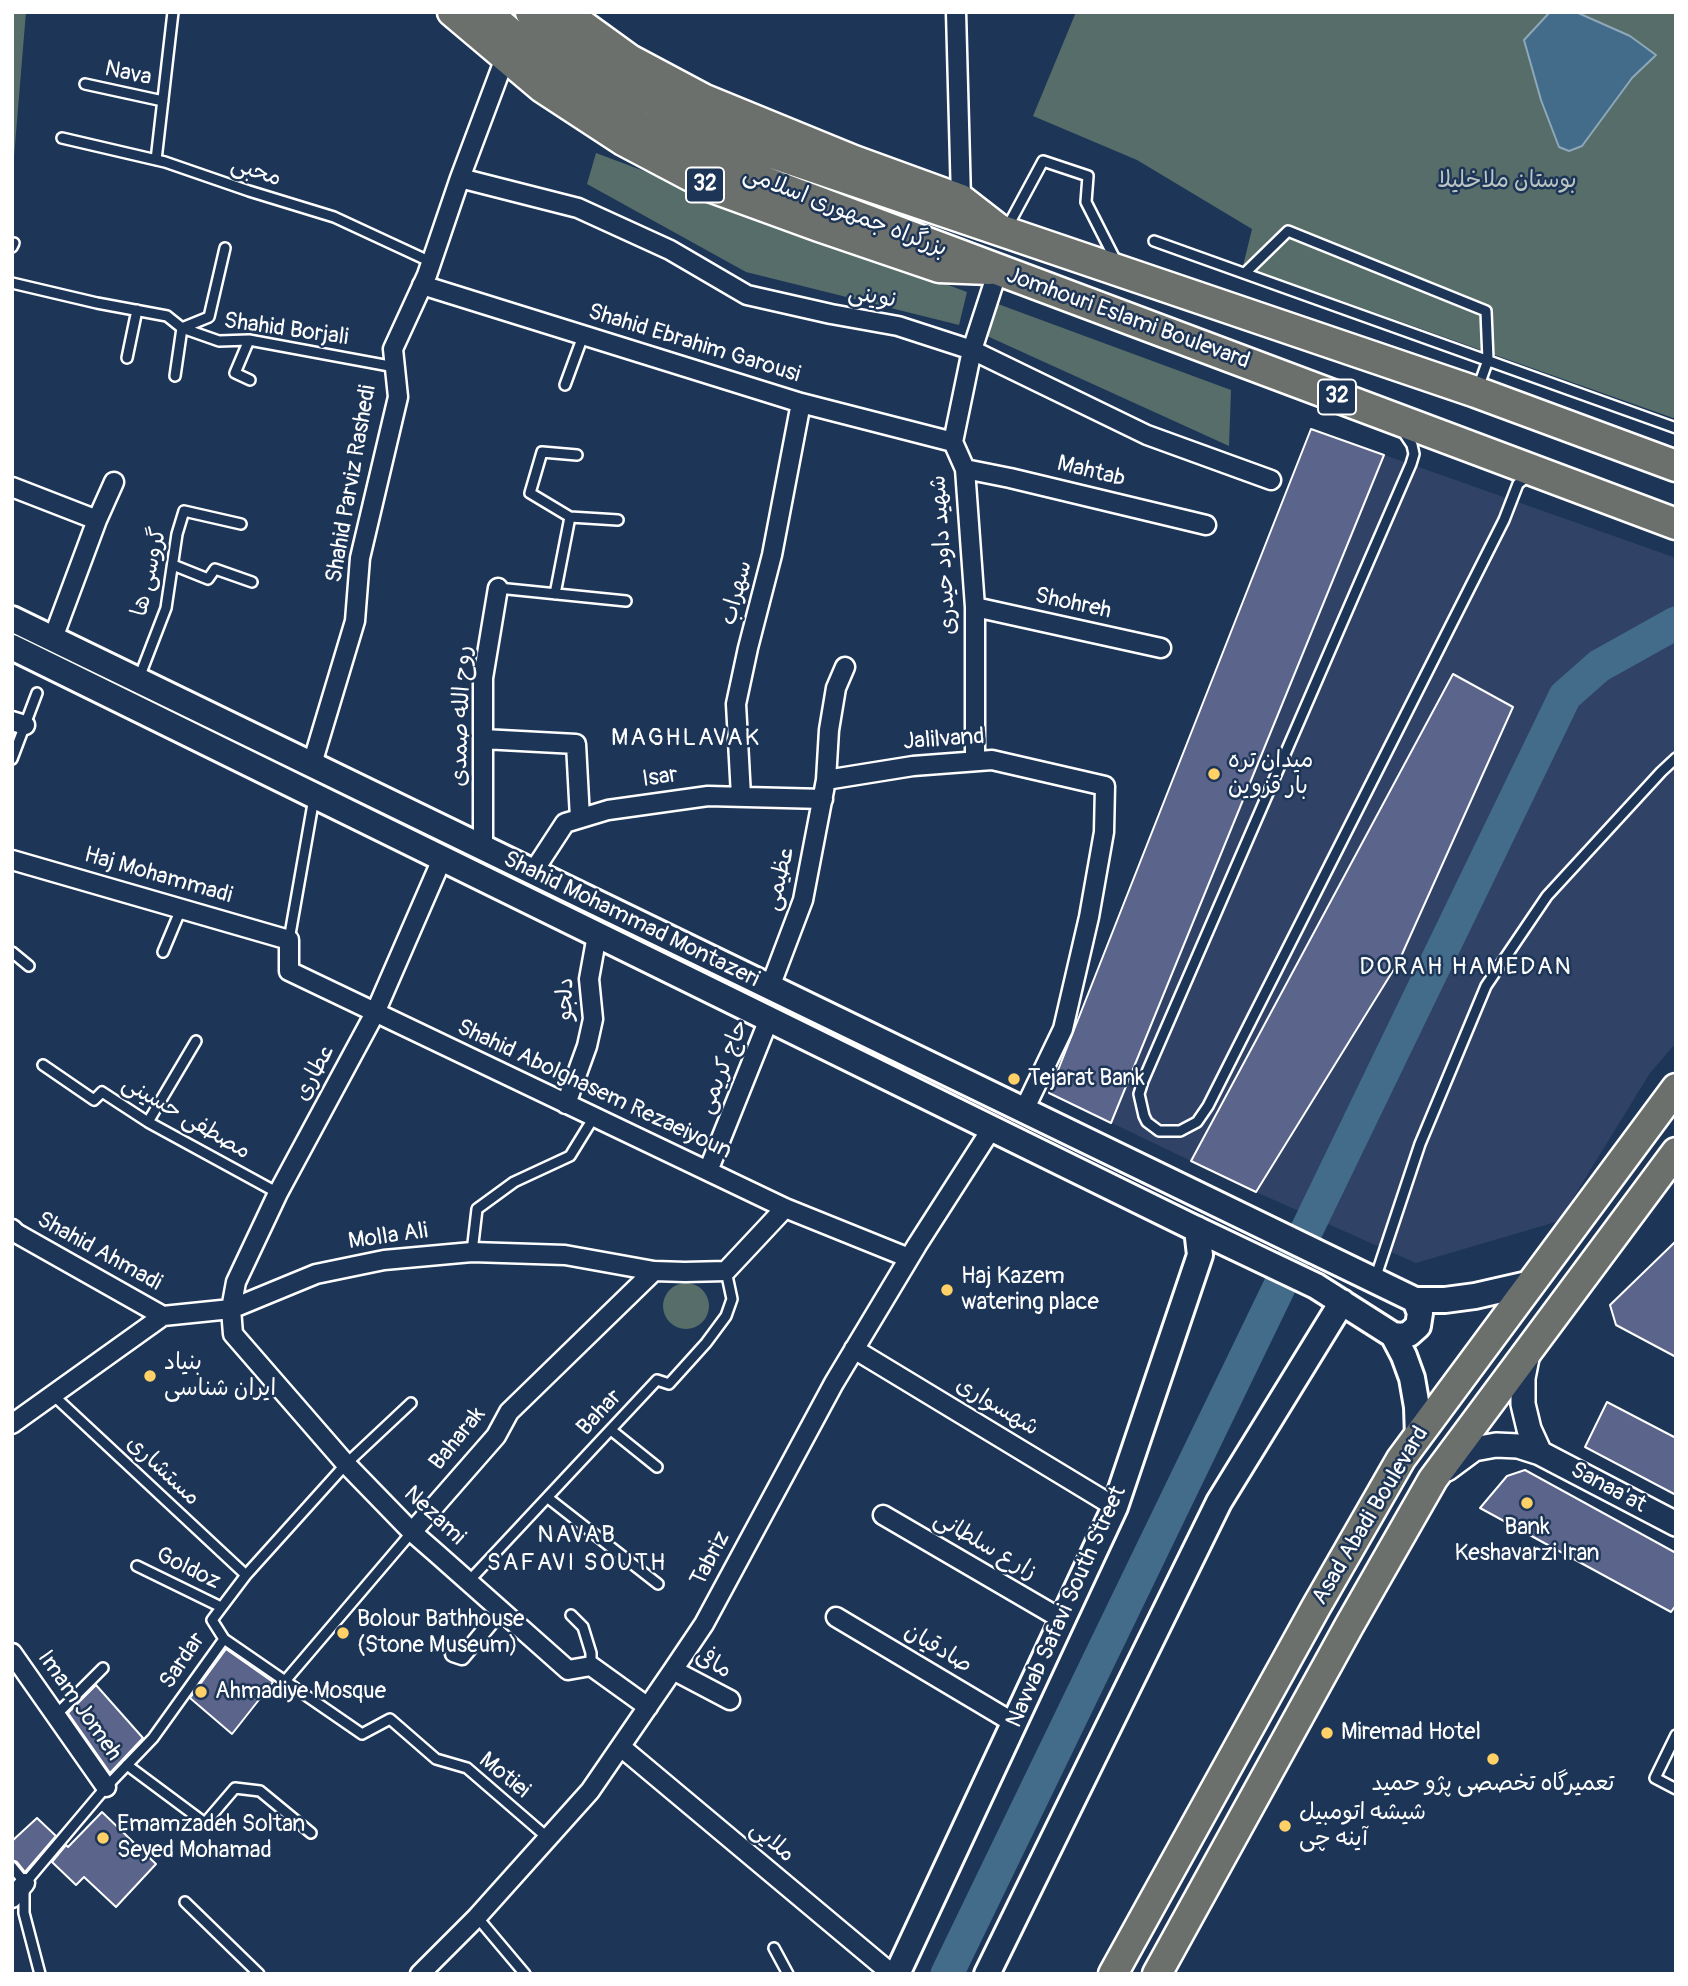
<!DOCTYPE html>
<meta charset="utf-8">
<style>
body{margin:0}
#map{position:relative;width:1688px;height:1986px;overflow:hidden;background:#1d3557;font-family:Pangolin,sans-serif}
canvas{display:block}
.frame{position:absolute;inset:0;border:14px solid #fff;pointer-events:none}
</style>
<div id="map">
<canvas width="1688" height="1986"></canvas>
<div class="frame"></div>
</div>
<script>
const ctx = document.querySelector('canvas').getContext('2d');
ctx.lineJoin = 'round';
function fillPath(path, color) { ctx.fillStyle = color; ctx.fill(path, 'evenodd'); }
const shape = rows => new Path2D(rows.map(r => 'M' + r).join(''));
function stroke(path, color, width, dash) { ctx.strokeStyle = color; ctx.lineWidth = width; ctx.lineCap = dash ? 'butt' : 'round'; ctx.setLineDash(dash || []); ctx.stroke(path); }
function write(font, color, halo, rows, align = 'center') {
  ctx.font = font + ' Pangolin,"Playpen Sans Arabic",sans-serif'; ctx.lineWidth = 5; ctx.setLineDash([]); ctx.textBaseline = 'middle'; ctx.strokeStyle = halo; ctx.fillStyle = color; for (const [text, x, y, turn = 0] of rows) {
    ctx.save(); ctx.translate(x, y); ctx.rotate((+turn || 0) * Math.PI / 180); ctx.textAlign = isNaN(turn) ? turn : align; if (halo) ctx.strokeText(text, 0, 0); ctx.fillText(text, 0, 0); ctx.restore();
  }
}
const built = shape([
 [1311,429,1676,558,1676,1043,1650,1073,1559,1221,1416,1263,1256,1192,1049,1093]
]);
const green = shape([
 [12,12,26,12,12,181],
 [1076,12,1676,12,1676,419,1243,266,1252,229,1137,160,1033,116],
 [596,153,967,292,959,325,746,272,587,184],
 [998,304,1231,390,1229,446,987,336],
 '663 1306a23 23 0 1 1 46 0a23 23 0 1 1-46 0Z'
]);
const water = shape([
 [1550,12,1576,12,1630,36,1656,55,1632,78,1582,146,1569,151,1559,147,1541,100,1524,40,1550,12]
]);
const river = shape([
 [947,1974,1565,696,1599,666,1676,623]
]);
const building = shape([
 [1311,429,1384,455,1111,1123,1049,1093,1311,429],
 [1453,674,1513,707,1399,961,1256,1192,1191,1161,1453,674],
 [1676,1241,1676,1357,1616,1325,1610,1305,1676,1241],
 [1607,1402,1676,1438,1676,1495,1585,1447,1607,1402],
 [1525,1470,1676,1553,1676,1605,1671,1612,1480,1508,1507,1476,1525,1470],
 [226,1649,273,1682,232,1734,190,1698,226,1649],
 [96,1685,143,1738,110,1773,68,1713,96,1685],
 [102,1812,156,1864,116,1907,84,1877,76,1885,52,1862,66,1845,68,1847,102,1812],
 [37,1818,56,1836,25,1872,17,1862,12,1860,12,1841,37,1818]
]);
const service = shape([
 [85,84,163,101],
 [62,138,165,162,249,191,334,217,431,262],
 [156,160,173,12],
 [1008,226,1043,161,1088,176,1086,202,1116,261],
 [1154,241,1676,428],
 [12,247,14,243],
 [1245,273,1288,231,1486,311,1488,360,1478,388],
 [12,283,97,303,167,316,182,328,219,341,249,340,395,367],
 [249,340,235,373,250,380],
 [127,358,137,310],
 [175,376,182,328,209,317,225,248],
 [565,385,583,336],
 [1402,430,1412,445,1414,454,1411,464,1143,1081,1139,1094,1144,1116,1147,1122,1159,1131,1180,1131,1197,1122,1208,1106,1504,520,1518,484,1528,476],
 [570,517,530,493,542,452,577,455],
 [173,565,208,579,215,569,252,582],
 [498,588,626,601],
 [555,594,570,517,618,520],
 [139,678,166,608,177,534,184,511,241,524],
 [12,759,37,693],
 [289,940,314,798],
 [12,952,29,966],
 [163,952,181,909],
 [43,1065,94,1100,102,1092,148,1122,278,1193],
 [148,1122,196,1041],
 [472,1252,477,1209,514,1182,570,1156,594,1117],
 [1375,1279,1420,1144,1486,986,1547,896,1661,772,1676,758],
 [53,1395,246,1575],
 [411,1403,346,1464,246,1575,212,1620,224,1639,362,1734,390,1719,436,1759,467,1768,548,1838],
 [611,1430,657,1467],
 [548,1498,658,1584],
 [137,1566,221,1607],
 [469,1581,657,1380,669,1384,706,1343,726,1316,732,1299,726,1271],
 [571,1615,583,1627,591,1653,591,1666],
 [285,1681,412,1532],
 [56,1715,103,1668],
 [1676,1735,1655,1778,1676,1789],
 [127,1765,205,1823,235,1788,260,1791,311,1833],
 [12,1867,25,1883],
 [25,1883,106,1787,153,1738,224,1639],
 [24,1888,24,1913,40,1974],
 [185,1902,259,1974],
 [477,1917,525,1974],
 [774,1948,788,1974]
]);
const pedestrian = shape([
 [453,1654,462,1657,501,1610]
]);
const minor = shape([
 [956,12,961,199],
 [460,178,578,208,670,250,747,295,831,314,898,326,972,350,1147,435,1271,480],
 [422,285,801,403,953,442],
 [965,469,1010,478,1206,525],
 [12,487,97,520],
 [975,607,1161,648],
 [53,638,97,520,114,482],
 [12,721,25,725],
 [483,739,576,744,580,818],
 [975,761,975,607,965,469,953,442,972,350,998,270],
 [312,764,355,621,360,558,398,397,393,349,427,275,460,178,505,58],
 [826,780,913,766,992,760,1105,786,1104,832,1089,917,1063,1029,1024,1110],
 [741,796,736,704,748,648,772,555,801,403],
 [483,848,483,678,498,588],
 [442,859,375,1013,278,1193,236,1282,231,1309,233,1334,346,1464,412,1532,435,1552,568,1670,591,1666,648,1707],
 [12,860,289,940,289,971,785,1208,909,1258],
 [533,872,565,823,608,810,708,796,823,799],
 [770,987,803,900,826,780,829,730,836,688,845,667],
 [566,1104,587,1046,593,1019,589,979,597,935],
 [708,1171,769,1019],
 [12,1229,16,1233,163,1316],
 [854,1349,1115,1507],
 [12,1424,163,1316,231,1309,316,1274,384,1260,472,1252,565,1255,654,1271,685,1272,726,1271,785,1208],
 [883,1515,1063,1620],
 [412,1532,496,1436,509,1412,654,1271],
 [836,1617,1014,1723],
 [12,1653,106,1787],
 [673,1670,730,1700],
 [621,1747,892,1974],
 [12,1898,25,1883],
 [420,1974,477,1917,590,1791,673,1670,704,1624,834,1383,917,1245,992,1128]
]);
const tertiary = shape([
 [1528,1353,1523,1378,1523,1404,1529,1429,1540,1453],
 [1447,1469,1474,1449,1496,1445,1518,1446,1540,1453,1676,1524]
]);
const secondary = shape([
 [12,619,1415,1300,1445,1300,1475,1296,1532,1283],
 [12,647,1190,1226,1316,1286,1393,1335,1404,1356,1412,1378,1417,1407,1418,1437],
 [1393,1335,1402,1336,1409,1334,1418,1326,1420,1313,1415,1300],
 [897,1974,1115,1507,1200,1255,1197,1229],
 [987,1974,1219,1502,1342,1302]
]);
const primary = shape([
 [452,12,542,88,623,141,712,188,819,227,939,268,989,270],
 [565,12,630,59,705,99,854,160,961,199,997,227],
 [1113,1974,1316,1607,1401,1459,1676,1088],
 [1157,1974,1349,1626,1433,1479,1676,1152]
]);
const trunk = shape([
 [485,12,547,65,641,127,746,175,1676,524],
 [531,12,565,42,656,101,758,148,1476,392,1676,466]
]);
const markers = [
 [1214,774,7,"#ffd166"],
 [1014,1079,7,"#ffd166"],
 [947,1290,7,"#ffd166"],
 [150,1376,7,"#ffd166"],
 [1527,1503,7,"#ffd166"],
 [343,1633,7,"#ffd166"],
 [201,1692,7,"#ffd166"],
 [1327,1733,7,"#ffd166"],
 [1493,1759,7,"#ffd166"],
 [1285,1826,7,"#ffd166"],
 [103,1838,7,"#ffd166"]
];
const shields = [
 [705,185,38],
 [1337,397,38]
];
const shieldNames = [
 ["32",705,185],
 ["32",1337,397]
];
const streetNames = [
 ["Nava",128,74,12],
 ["محبی",256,172,18],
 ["بزرگراه جمهوری اسلامی",845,212,21],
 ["نوینی",872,297,10],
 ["Jomhouri Eslami Boulevard",1128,319,20],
 ["Shahid Borjali",286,330,8],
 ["Shahid Ebrahim Garousi",694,344,17],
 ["Mahtab",1091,472,14],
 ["Shahid Parviz Rashedi",352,484,-80],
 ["شهید داود حیدری",944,555,-94],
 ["گروسی ها",150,572,-77],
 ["سهراب",737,593,-75],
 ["Shohreh",1073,604,12],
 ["روح الله صمدی",462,716,-88],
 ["Jalilvand",944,740,-4],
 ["Isar",660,778,-8],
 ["Haj Mohammadi",158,876,16],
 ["عظیمی",780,879,-76],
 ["Shahid Mohammad Montazeri",631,920,26],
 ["دلجو",566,999,-89],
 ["حاج کریمی",724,1067,-68],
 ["عطاری",315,1073,-62],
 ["Shahid Abolghasem Rezaeiyoun",594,1090,25],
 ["مصطفی حسینی",186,1118,30],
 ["Molla Ali",388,1237,-8],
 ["Shahid Ahmadi",99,1252,29],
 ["شهسواری",997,1407,31],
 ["Bahar",600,1413,-47],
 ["Baharak",458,1439,-51],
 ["مستشاری",163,1471,43],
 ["Sanaa'at",1608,1488,28],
 ["Nezami",434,1516,43],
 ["Asad Abadi Boulevard",1371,1516,-59],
 ["زارع سلطانی",985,1546,30],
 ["Tabriz",711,1559,-62],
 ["Goldoz",188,1569,26],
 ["Navvab Safavi South Street",1067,1607,-66],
 ["صادقیان",938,1649,31],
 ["Sardar",183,1661,-56],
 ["مافی",713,1664,28],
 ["Imam Jomeh",79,1706,55],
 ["Motiei",504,1776,39],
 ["ملایی",772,1842,40]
];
const parkNames = [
 ["بوستان ملاخلیلا",1507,181]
];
const poiNames = [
 ["میدان تره",1228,761],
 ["بار قزوین",1228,787],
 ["Tejarat Bank",1028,1079],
 ["Haj Kazem",961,1277],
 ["watering place",961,1303],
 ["بنیاد",164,1363],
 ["ایران شناسی",164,1389],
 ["Bank",1527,1528,"center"],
 ["Keshavarzi Iran",1527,1554,"center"],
 ["Bolour Bathhouse",357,1620],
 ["(Stone Museum)",357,1646],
 ["Ahmadiye Mosque",215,1692],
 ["Miremad Hotel",1341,1733],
 ["تعمیرگاه تخصصی پژو حمید",1493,1784,"center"],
 ["شیشه اتومبیل",1299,1813],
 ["آینه چی",1299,1839],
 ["Emamzadeh Soltan",117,1825],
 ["Seyed Mohamad",117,1851]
];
const neighbourhoodNames = [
 ["MAGHLAVAK",686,739],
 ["DORAH HAMEDAN",1466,968],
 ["NAVAB",577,1536],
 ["SAFAVI SOUTH",577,1564]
];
fillPath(built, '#304366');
fillPath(green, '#566d69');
fillPath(water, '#436c8a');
stroke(water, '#8ea7b9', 2);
stroke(river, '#436c8a', 33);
fillPath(building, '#5b648a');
stroke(building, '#fff', 2);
stroke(service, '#fff', 14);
stroke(pedestrian, '#fff', 19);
stroke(minor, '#fff', 23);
stroke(tertiary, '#fff', 28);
stroke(secondary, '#fff', 30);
stroke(primary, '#fff', 33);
stroke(trunk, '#fff', 35);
stroke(service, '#1d3557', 9);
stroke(pedestrian, '#1d3557', 14);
stroke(minor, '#1d3557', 18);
stroke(tertiary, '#1d3557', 23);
stroke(secondary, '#1d3557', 24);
stroke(primary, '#6c706d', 28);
stroke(trunk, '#6c706d', 30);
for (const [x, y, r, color] of markers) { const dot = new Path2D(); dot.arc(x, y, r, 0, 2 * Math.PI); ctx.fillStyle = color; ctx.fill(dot); stroke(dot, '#1d3557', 2.5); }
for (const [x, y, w] of shields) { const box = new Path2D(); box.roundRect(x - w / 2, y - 17.5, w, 35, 5); ctx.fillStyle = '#1d3557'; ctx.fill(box); stroke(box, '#fff', 2); }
write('bold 21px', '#fff', null, shieldNames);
write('23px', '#fff', '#1d3557', streetNames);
write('23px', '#bbc5c3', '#1d3557', parkNames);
write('23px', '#fff', '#1d3557', poiNames, 'left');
ctx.letterSpacing = '2px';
write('24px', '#fff', '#1d3557', neighbourhoodNames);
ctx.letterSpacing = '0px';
</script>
